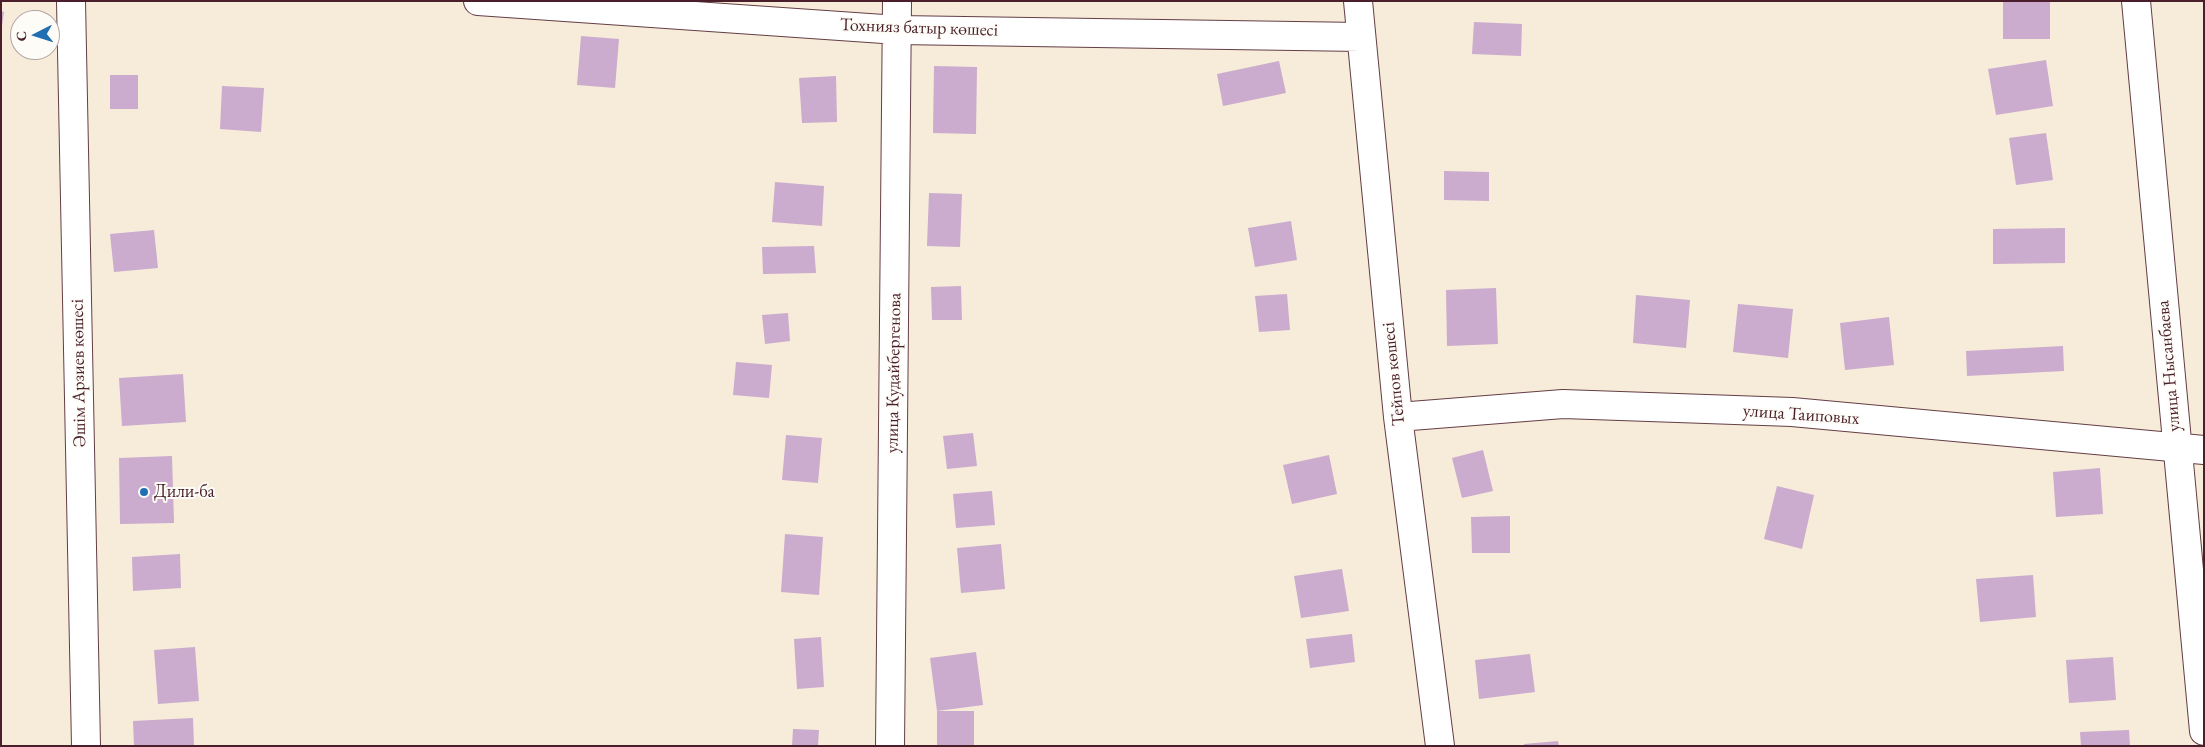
<!DOCTYPE html>
<meta charset="utf-8">
<style>
body{margin:0}
#map{position:relative;width:2205px;height:747px;overflow:hidden;background:#f6ecd9;font-family:"EB Garamond",serif}
canvas{display:block}
.frame{position:absolute;inset:0;border:2px solid #4a1f2b;pointer-events:none}
.north{position:absolute;left:10px;top:10px;width:50px;height:50px;box-sizing:border-box;background:#fdfcf7;border:1px solid #b5a4a5;border-radius:50%;rotate:265deg;font-size:14px;font-weight:700;line-height:20px;text-align:center;color:#4a1f2b}
.north::after{content:'';display:block;margin:auto;width:18px;height:22px;background:#1f6fb2;clip-path:polygon(50% 0,100% 100%,50% 72%,0 100%)}
</style>
<div id="map">
<canvas width="2205" height="747"></canvas>
<div class="frame"></div>
<div class="north">С</div>
</div>
<script>
const ctx = document.querySelector('canvas').getContext('2d');
ctx.lineJoin = 'round';
function fillPath(path, color) { ctx.fillStyle = color; ctx.fill(path, 'evenodd'); }
const shape = rows => new Path2D(rows.map(r => 'M' + r).join(''));
function stroke(path, color, width, dash) { ctx.strokeStyle = color; ctx.lineWidth = width; ctx.lineCap = dash ? 'butt' : 'round'; ctx.setLineDash(dash || []); ctx.stroke(path); }
function write(font, color, halo, rows, align = 'center') {
  ctx.font = font + ' "EB Garamond",serif'; ctx.lineWidth = 4; ctx.setLineDash([]); ctx.textBaseline = 'middle'; ctx.strokeStyle = halo; ctx.fillStyle = color; for (const [text, x, y, turn = 0] of rows) {
    ctx.save(); ctx.translate(x, y); ctx.rotate((+turn || 0) * Math.PI / 180); ctx.textAlign = isNaN(turn) ? turn : align; if (halo) ctx.strokeText(text, 0, 0); ctx.fillText(text, 0, 0); ctx.restore();
  }
}
const building = shape([
 [2003,1,2050,1,2050,39,2003,39],
 [1,11,4,12,2,26,1,26],
 [1474,22,1522,24,1521,56,1472,54],
 [581,36,619,39,615,88,577,85],
 [2046,60,2053,106,1996,115,1988,69],
 [1279,61,1286,93,1223,106,1217,74],
 [934,66,977,67,976,134,933,133],
 [110,75,138,75,138,109,110,109],
 [836,76,837,122,802,123,799,78],
 [222,86,264,88,261,132,220,129],
 [2046,133,2053,180,2016,185,2009,138],
 [1444,171,1489,172,1489,201,1444,200],
 [775,182,824,186,822,226,772,222],
 [929,193,962,194,960,247,927,246],
 [1291,221,1297,260,1255,267,1248,228],
 [2065,228,2065,263,1993,264,1993,229],
 [154,230,158,268,114,272,110,234],
 [814,246,816,273,763,274,762,247],
 [961,286,962,320,932,320,931,287],
 [1496,288,1498,344,1447,346,1446,290],
 [1287,294,1290,330,1259,332,1255,296],
 [1636,295,1690,300,1686,348,1633,343],
 [1738,304,1793,309,1788,358,1733,352],
 [788,313,790,341,765,344,762,315],
 [1889,317,1894,365,1845,370,1840,323],
 [2063,346,2064,371,1967,376,1966,351],
 [736,362,772,365,769,398,733,395],
 [183,374,186,422,122,426,119,378],
 [973,433,977,466,947,469,943,436],
 [786,435,822,438,818,483,782,480],
 [1483,450,1493,491,1462,498,1452,458],
 [1329,455,1337,494,1292,504,1283,465],
 [172,456,174,523,120,524,119,458],
 [2100,468,2103,514,2056,517,2053,472],
 [1777,486,1814,495,1802,549,1764,539],
 [992,491,995,525,956,528,953,494],
 [1510,516,1510,553,1472,553,1471,517],
 [785,534,823,537,819,595,781,592],
 [1001,544,1005,589,961,593,957,548],
 [180,554,181,588,133,591,132,557],
 [1342,569,1349,611,1301,618,1294,576],
 [2033,575,2036,617,1980,622,1976,579],
 [1352,634,1355,662,1310,668,1306,639],
 [821,637,824,687,797,689,794,639],
 [195,647,199,701,158,704,154,650],
 [976,652,983,705,937,711,930,658],
 [1530,654,1535,692,1479,699,1475,660],
 [2113,657,2116,700,2069,703,2066,660],
 [937,711,974,711,974,746,937,746],
 [193,718,194,746,134,746,133,721],
 [793,729,819,730,818,746,792,746],
 [2129,730,2130,746,2081,746,2080,732],
 [1558,741,1559,746,1524,746,1524,744]
]);
const minor = shape([
 [478,1,898,30,1361,37],
 [1358,1,1398,417,1440,746],
 [2136,1,2204,731],
 [1398,417,1563,404,1792,412,2204,450],
 [890,746,897,1]
]);
const tertiary = shape([
 [71,1,86,746]
]);
const markers = [
 [144,492,5,"#1f6fb2"]
];
const streetNames = [
 ["Тохнияз батыр көшесі",919,28,2],
 ["улица Нысанбаева",2169,366,-95],
 ["Әшім Арзиев көшесі",79,373,-91],
 ["улица Кудайбергенова",894,373,-89],
 ["Тейпов көшесі",1394,374,-96],
 ["улица Таиповых",1801,415,4]
];
const poiNames = [
 ["Дили-ба",154,492]
];
fillPath(building, '#cbabce');
stroke(minor, '#643e45', 30);
stroke(tertiary, '#643e45', 30);
stroke(minor, '#fff', 28);
stroke(tertiary, '#fff', 28);
for (const [x, y, r, color] of markers) { const dot = new Path2D(); dot.arc(x, y, r, 0, 2 * Math.PI); ctx.fillStyle = color; ctx.fill(dot); stroke(dot, '#fdfcf7', 2); }
write('18px', '#4a1f2b', '#fdfcf7', streetNames);
write('18px', '#4a1f2b', '#fdfcf7', poiNames, 'left');
</script>
